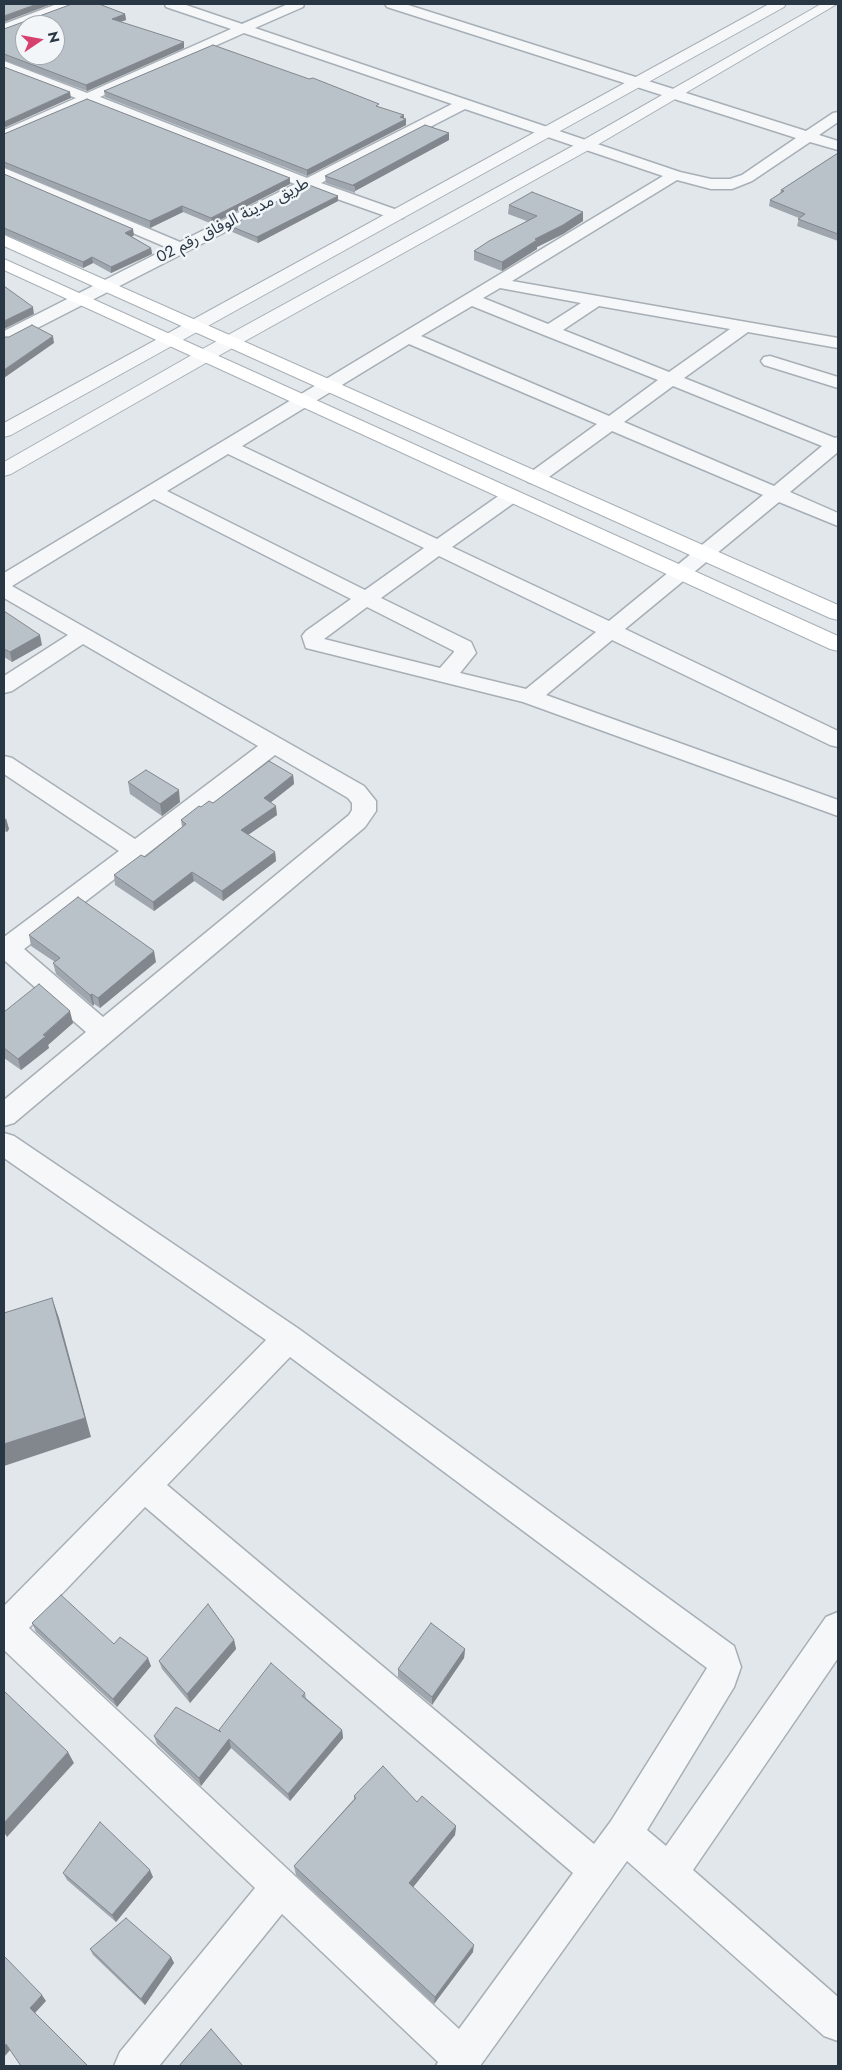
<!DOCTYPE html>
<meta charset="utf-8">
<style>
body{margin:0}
#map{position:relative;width:842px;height:2070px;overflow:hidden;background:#e2e7eb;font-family:Jost,sans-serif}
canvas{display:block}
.frame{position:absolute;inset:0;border:5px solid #293744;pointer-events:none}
.north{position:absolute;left:15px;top:15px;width:50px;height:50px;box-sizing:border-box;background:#f2f6f8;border:1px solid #a2aab0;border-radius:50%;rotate:78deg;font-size:14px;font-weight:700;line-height:20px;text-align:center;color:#293744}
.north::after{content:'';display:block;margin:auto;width:18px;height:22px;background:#d6416f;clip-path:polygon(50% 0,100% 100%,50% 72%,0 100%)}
</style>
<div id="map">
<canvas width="842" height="2070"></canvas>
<div class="frame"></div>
<div class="north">N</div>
</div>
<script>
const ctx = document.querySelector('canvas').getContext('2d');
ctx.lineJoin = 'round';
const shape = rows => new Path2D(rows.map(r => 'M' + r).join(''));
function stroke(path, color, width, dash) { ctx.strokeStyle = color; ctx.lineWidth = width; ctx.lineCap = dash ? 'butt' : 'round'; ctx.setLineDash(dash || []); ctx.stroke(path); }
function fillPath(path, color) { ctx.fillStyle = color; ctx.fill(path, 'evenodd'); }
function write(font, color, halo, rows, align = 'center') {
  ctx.font = font + ' Jost,"Noto Sans Arabic",sans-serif'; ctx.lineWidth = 5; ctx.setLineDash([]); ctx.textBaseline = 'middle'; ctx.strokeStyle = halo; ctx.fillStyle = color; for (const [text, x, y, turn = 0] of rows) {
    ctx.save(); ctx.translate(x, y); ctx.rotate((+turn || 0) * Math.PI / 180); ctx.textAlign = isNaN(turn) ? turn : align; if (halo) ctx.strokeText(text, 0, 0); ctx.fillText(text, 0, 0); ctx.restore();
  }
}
const minor = shape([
 [57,4,75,4,73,7,4,33,4,24,57,4],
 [165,4,183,4,242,24,288,4,304,4,303,7,255,28,680,172,711,179,730,179,742,175,796,138,387,7,385,4,405,4,806,131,833,113,838,112,838,122,819,135,838,141,838,150,810,142,752,181,732,189,711,189,677,180,512,281,838,338,838,348,748,332,684,378,835,438,838,437,838,452,790,492,838,513,838,526,779,502,625,629,838,731,838,747,830,745,612,640,546,695,838,800,838,816,523,702,306,648,302,636,306,631,351,599,154,499,12,586,364,786,376,801,376,811,365,827,14,1123,4,1126,4,1100,86,1032,4,960,4,937,119,851,4,774,4,756,12,758,135,839,258,746,83,644,12,691,4,693,4,676,68,635,4,598,4,573,663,176,465,109,321,183,403,212,405,215,403,218,391,218,309,189,10,342,4,343,4,331,168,248,4,178,4,168,180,242,295,184,88,103,4,139,4,130,76,98,4,70,4,61,87,93,231,29,166,7,165,4],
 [244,33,452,104,307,178,100,97,244,33],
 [500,288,581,303,548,324,483,298,500,288],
 [472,306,544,335,658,380,609,416,421,336,472,306],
 [599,306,730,329,669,372,563,330,599,306],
 [409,344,597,424,528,474,525,478,528,482,535,484,542,482,612,431,763,495,609,621,452,547,518,500,521,496,518,492,511,490,504,492,437,539,242,446,409,344],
 [673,386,822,446,774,486,624,422,673,386],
 [228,454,424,548,365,590,167,491,228,454],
 [439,556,596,632,526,689,460,673,476,653,471,642,381,598,439,556],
 [367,607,454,651,454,652,440,668,324,639,367,607],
 [275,755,348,798,352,803,352,810,349,815,103,1017,24,949,275,755],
 [770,356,838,377,838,388,764,365,761,361,764,357,770,356],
 [4,1133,14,1136,299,1329,734,1646,741,1667,734,1687,647,1830,666,1846,826,1617,838,1612,838,1658,693,1870,838,1997,838,2041,824,2036,627,1861,480,2066,436,2066,438,2062,282,1914,159,2066,114,2066,120,2052,255,1888,4,1650,4,1606,266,1340,4,1158,4,1133],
 [290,1357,707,1668,611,1821,594,1844,167,1485,290,1357],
 [145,1507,573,1873,459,2029,29,1628,145,1507]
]);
const tertiary = shape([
 [769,4,786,4,784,7,11,435,4,437,4,423,769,4],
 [821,4,837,4,592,148,211,360,11,474,4,476,4,462,197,352,580,142,821,4]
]);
const secondary = shape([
 [4,235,838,605,838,620,830,618,4,246,4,235],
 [4,259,838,636,838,651,830,649,4,270,4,259]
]);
const wall = shape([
 [125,14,126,20,121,22,184,48,87,91,4,60,4,29],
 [104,91,379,107,404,119,406,125,307,176,105,97],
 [449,133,449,140,355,191,355,193,326,183,325,176],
 [4,134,290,184,212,224,183,212,150,228,4,167],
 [838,153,838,241,797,226,799,218,769,206,770,200,780,193,781,190],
 [4,174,134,235,132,237,151,248,152,254,111,273,93,263,83,268,4,234],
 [338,196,338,201,258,243,230,231,230,226],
 [509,205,583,212,583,221,563,234,537,247,537,249,502,271,474,260,474,251,527,221,508,214],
 [4,611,42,645,12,662,4,657],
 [293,775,294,784,271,802,277,815,248,835,275,852,276,861,223,901,194,881,154,911,115,885,114,875,145,857,182,827,181,820,201,807],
 [128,782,180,802,162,816,130,794],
 [4,816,9,829,7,832,4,831],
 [29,935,156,962,100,1008,94,1004,93,1006,56,974,53,963,55,962,31,946],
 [4,1012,73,1023,48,1045,49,1048,21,1070,4,1058],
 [32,1623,114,1644,151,1666,117,1707,36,1632],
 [234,1640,236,1649,190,1703,162,1669,159,1661],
 [465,1649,464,1658,432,1705,398,1677,398,1669],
 [305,1693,306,1698,342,1730,343,1738,290,1801,231,1748,201,1786,157,1744,154,1736,219,1731],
 [354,1796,417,1802,456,1826,455,1835,413,1887,473,1952,434,2004,296,1875,294,1866,354,1799],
 [63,1873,153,1877,116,1922,67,1880],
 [90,1949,171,1957,174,1963,145,2005,93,1955]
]);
const shadedWall = shape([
 [37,4,52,4,4,22,4,16],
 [125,14,126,20,113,24,112,19],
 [184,42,184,48,87,91,86,85],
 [70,92,71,98,4,128,4,122],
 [404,115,404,120,406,119,406,125,307,176,307,170],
 [449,133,449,140,355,191,355,186,353,185],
 [290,178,290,184,212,224,211,218],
 [338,196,338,201,258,243,257,237],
 [182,206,183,212,150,228,150,221],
 [583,212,583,221,563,234,537,247,537,249,502,271,502,262,535,239],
 [133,229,134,235,126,239,125,233],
 [151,248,152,254,111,273,111,267],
 [92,257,93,263,83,268,83,262],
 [33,307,34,314,4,329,4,321],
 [53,336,54,343,4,378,4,370],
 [40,635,42,645,12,662,10,652],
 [293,775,294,784,265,807,264,798],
 [179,790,180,802,162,816,160,804],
 [276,806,277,815,242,839,241,830],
 [6,818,9,829,7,832,4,822],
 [275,852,276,861,223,901,222,891],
 [192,872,194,881,154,911,153,902],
 [154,951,156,962,100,1008,98,998],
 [92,994,94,1004,93,1006,90,995],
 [70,1011,73,1023,48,1045,49,1048,21,1070,18,1059],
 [52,1298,59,1318,91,1437,4,1466,4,1444],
 [234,1640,236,1649,190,1703,187,1694],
 [465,1649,464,1658,432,1705,432,1697],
 [148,1658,151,1666,117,1707,113,1699],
 [342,1730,343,1738,290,1801,288,1794],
 [229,1739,231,1748,201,1786,199,1778],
 [68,1752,74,1763,7,1837,4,1832,4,1823],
 [456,1826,455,1835,410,1891,409,1883],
 [150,1870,153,1877,116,1922,112,1915],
 [474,1945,473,1952,434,2004,435,1997],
 [171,1957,174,1963,145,2005,141,1999],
 [42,1995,46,2001,35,2013,30,2008],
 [6,2044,11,2049,4,2057,4,2047]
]);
const building = shape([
 [4,4,37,4,4,16,4,4],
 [72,4,99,4,125,14,112,19,184,42,86,85,4,54,4,29,72,4],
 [25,25,55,25,55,55,25,55,25,25],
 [213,45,309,79,313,78,379,104,376,106,404,115,400,117,406,119,307,170,104,91,213,45],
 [4,67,70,92,4,122,4,67],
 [87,99,290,178,211,218,182,206,150,221,4,162,4,134,87,99],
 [425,125,449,133,353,185,355,186,325,176,425,125],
 [838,153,838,234,798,219,805,214,770,200,784,191,781,190,838,153],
 [4,174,133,229,125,233,151,248,111,267,92,257,83,262,4,228,4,174],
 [309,185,338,196,257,237,230,226,309,185],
 [532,192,583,212,563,225,535,239,537,240,502,262,474,251,489,241,537,216,509,205,532,192],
 [4,286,33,307,4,321,4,286],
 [32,325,53,336,4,370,4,337,9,337,32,325],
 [4,611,40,635,10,652,4,649,4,611],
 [269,761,293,775,264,798,276,806,241,830,275,852,222,891,192,872,153,902,114,875,141,855,145,857,186,824,181,820,199,806,201,807,209,801,213,803,269,761],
 [146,770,179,790,160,804,128,782,146,770],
 [78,897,154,951,98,998,92,994,90,995,53,963,60,958,29,935,78,897],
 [39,984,70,1011,43,1035,46,1036,18,1059,4,1048,4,1012,39,984],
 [52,1298,85,1418,4,1444,4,1313,52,1298],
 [61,1595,114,1644,120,1637,148,1658,113,1699,32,1623,61,1595],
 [208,1604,234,1640,187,1694,159,1661,208,1604],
 [431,1623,465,1649,432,1697,398,1669,431,1623],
 [271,1663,305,1693,302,1696,342,1730,288,1794,229,1739,199,1778,154,1736,176,1707,221,1732,219,1730,271,1663],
 [4,1691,68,1752,4,1823,4,1691],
 [383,1766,417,1802,422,1796,456,1826,409,1883,474,1945,435,1997,294,1866,356,1798,354,1796,383,1766],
 [100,1822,150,1870,112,1915,63,1873,100,1822],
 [126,1918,171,1957,141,1999,90,1949,126,1918],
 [4,1956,42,1995,30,2008,88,2066,21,2066,6,2044,4,2047,4,1956],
 [211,2029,243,2066,179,2066,211,2029]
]);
const farStreetnames = [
 ["طريق مدينة الوفاق رقم 02",233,221,-27]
];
stroke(minor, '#a7afb6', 3);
stroke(tertiary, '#a7afb6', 2);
stroke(secondary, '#a7afb6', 2);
fillPath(minor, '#f5f7f9');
fillPath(tertiary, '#f5f7f9');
fillPath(secondary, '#fff');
fillPath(wall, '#9fa6ad');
fillPath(shadedWall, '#82878d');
fillPath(building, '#b9c1c9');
stroke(building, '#82878d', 1);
write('16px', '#293744', '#f2f6f8', farStreetnames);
</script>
